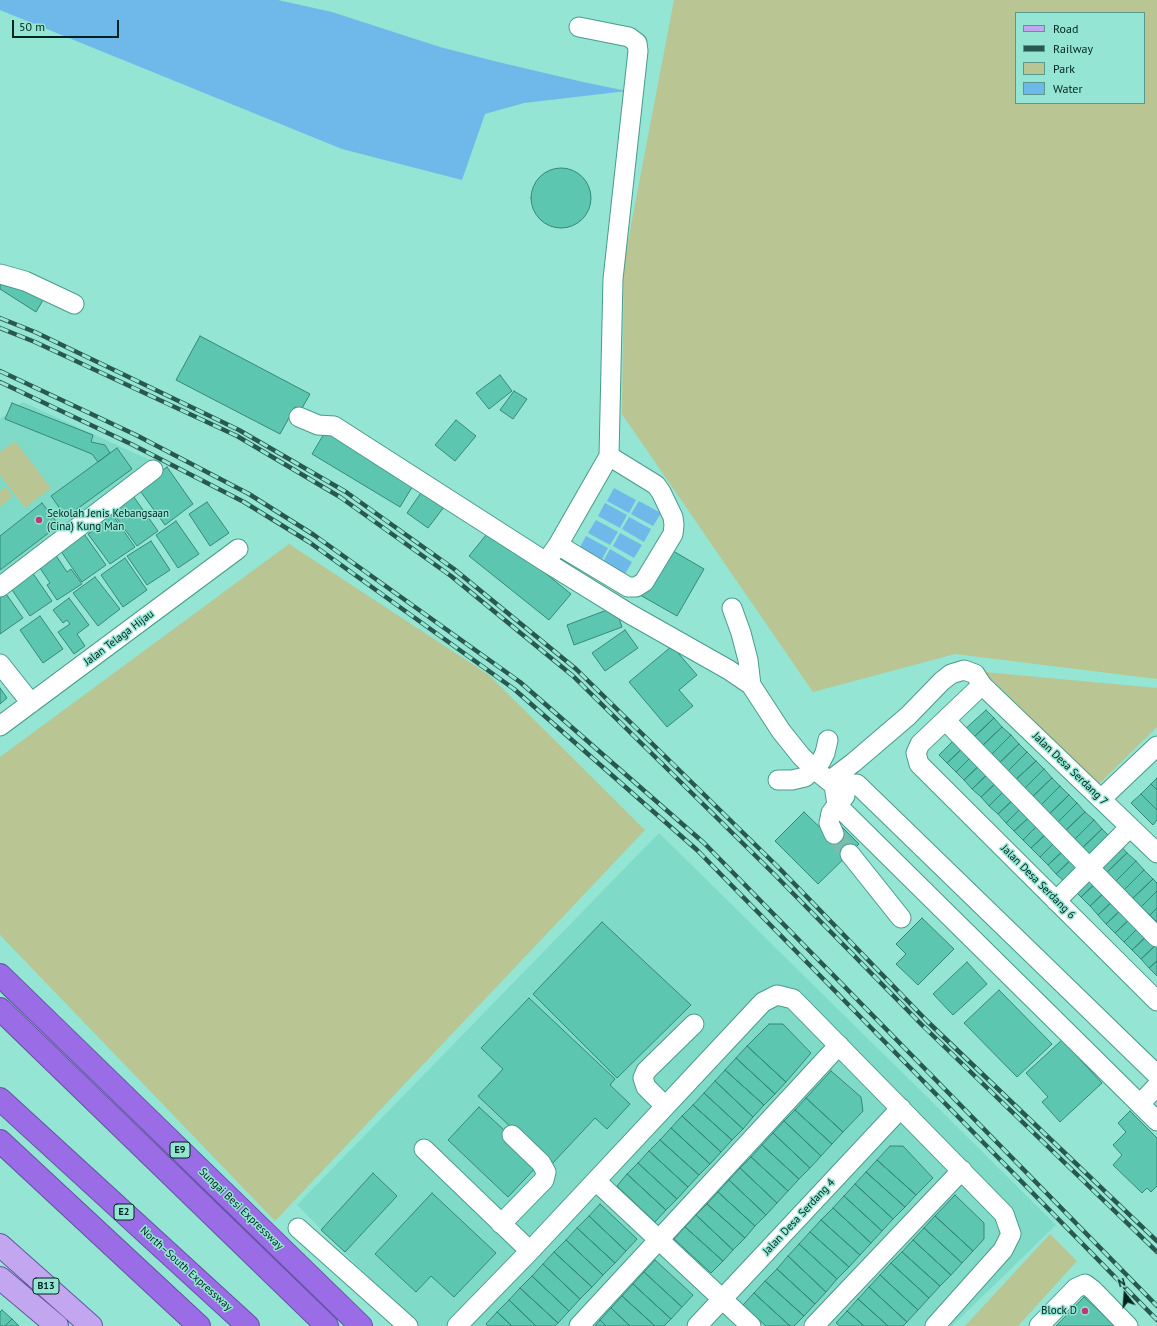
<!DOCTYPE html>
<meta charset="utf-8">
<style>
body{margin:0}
#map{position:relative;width:1157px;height:1326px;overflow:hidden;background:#94e5d3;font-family:"PT Sans",sans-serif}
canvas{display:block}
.legend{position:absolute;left:1015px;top:12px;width:130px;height:92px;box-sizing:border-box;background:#94e5d3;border:1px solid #59988b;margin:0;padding:5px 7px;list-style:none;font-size:12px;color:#01241e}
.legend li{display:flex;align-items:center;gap:8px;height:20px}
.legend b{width:20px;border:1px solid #59988b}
.north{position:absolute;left:1105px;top:1274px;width:40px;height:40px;-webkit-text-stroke:3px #94e5d3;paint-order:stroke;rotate:343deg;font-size:11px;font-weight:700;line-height:16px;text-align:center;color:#01241e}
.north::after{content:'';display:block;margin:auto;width:14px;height:18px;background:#01241e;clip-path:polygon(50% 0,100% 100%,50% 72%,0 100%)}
.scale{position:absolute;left:12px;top:20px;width:107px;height:18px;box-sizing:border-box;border:2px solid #01241e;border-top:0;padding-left:5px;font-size:12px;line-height:14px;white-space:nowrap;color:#01241e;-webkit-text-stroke:3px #94e5d3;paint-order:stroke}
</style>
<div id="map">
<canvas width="1157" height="1326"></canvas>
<ul class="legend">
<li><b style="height:5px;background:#c2a7f0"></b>Road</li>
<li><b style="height:5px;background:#29584f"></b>Railway</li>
<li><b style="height:11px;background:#b9c592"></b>Park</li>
<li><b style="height:11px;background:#6eb9ea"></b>Water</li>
</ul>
<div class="north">N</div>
<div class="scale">50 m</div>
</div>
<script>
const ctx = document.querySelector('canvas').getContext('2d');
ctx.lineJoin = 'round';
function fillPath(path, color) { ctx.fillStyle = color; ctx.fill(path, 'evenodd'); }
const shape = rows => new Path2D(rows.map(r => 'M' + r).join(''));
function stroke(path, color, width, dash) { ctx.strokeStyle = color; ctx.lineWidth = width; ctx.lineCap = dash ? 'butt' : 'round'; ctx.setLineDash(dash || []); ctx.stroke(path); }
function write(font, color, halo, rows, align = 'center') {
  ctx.font = font + ' "PT Sans",sans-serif'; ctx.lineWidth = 3; ctx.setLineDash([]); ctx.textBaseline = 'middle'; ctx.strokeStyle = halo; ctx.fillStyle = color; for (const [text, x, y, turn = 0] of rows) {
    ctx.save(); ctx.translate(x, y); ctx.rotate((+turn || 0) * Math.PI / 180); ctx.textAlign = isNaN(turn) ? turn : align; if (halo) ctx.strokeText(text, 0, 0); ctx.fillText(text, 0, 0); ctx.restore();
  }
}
const built = shape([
 [23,402,154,462,0,578,0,419],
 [659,833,911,1081,1056,1225,952,1326,417,1326,297,1205]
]);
const green = shape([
 [674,0,1157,0,1157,679,955,654,813,692,622,414,624,262],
 [1016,13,1144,13,1144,103,1016,103],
 [15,441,51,488,25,508,0,475,0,452],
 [6,487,13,496,0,507,0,491],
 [289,544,489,675,645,830,275,1221,0,935,0,757],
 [984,672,1157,688,1157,727,1099,784],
 [1050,1234,1077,1261,1018,1326,965,1326]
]);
const water = shape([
 [0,0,278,0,332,12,440,47,494,61,583,82,627,91,524,103,485,114,462,180,342,149,0,10],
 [614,488,636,500,629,513,607,501],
 [639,501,661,513,653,526,631,514],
 [605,503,627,515,620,528,598,516],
 [629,517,651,529,644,542,622,529],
 [596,520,618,532,610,545,588,533],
 [620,533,642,545,634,558,613,546],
 [586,536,608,548,601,561,579,549],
 [610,549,632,562,625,574,603,562]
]);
const building = shape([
 '531 198a30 30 0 1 1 60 0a30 30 0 1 1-60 0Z',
 [4,276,43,300,36,312,0,289,0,282,4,276],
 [200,336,310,394,301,410,295,407,280,434,176,380,200,336],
 [500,375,512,391,489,409,476,393,500,375],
 [514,391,527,399,513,419,500,410,514,391],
 [12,403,93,435,91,442,105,445,110,453,98,462,92,454,5,419,12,403],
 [456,420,476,436,455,461,435,445,456,420],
 [328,427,417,479,400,507,312,454,328,427],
 [117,448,132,469,66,517,51,496,117,448],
 [167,467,193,504,165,525,138,488,167,467],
 [425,487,447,503,428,528,407,513,425,487],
 [131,493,158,531,137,546,110,509,131,493],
 [207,502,229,533,210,546,189,514,207,502],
 [42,503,59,525,0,570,0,536,42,503],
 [109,510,135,547,110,564,88,534,96,529,91,522,109,510],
 [176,521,199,554,178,568,156,535,176,521],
 [491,529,571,594,549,620,469,556,491,529],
 [82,531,106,565,82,582,58,547,82,531],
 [151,541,170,570,147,585,127,556,151,541],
 [668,548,704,569,677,616,640,595,668,548],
 [55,554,67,572,71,569,82,584,57,600,47,585,50,583,38,565,55,554],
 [125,558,147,590,123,607,101,575,125,558],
 [32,572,52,601,30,616,10,587,32,572],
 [95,577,120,609,98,626,73,593,95,577],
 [4,591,23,618,0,634,0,594,4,591],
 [69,598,89,625,77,634,85,646,74,654,58,632,70,624,67,620,63,623,53,610,69,598],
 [615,607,622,627,574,645,567,625,615,607],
 [40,616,63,649,43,663,20,630,40,616],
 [625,630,638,648,605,671,592,653,625,630],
 [672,646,697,675,679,690,693,706,667,727,629,682,672,646],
 [0,688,7,698,0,704,0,688],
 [986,710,994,718,972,739,963,731,986,710],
 [994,718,1002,727,980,748,972,739,994,718],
 [1002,727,1011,735,989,757,980,748,1002,727],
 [1011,735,1019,744,997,765,989,757,1011,735],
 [958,736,966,745,947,763,939,755,958,736],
 [1019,744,1027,752,1005,774,997,765,1019,744],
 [966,745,975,753,956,772,947,763,966,745],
 [1027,752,1036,761,1013,782,1005,774,1027,752],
 [975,753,983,762,964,780,956,772,975,753],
 [1036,761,1044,769,1022,791,1013,782,1036,761],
 [983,762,992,770,972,789,964,780,983,762],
 [1044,769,1052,778,1030,799,1022,791,1044,769],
 [992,770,1000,779,981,797,972,789,992,770],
 [1052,778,1060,786,1038,808,1030,799,1052,778],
 [1157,778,1157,790,1151,784,1157,778],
 [1000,779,1008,787,989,806,981,797,1000,779],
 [1151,784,1157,790,1157,810,1141,794,1151,784],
 [1060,786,1069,795,1047,816,1038,808,1060,786],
 [1008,787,1017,796,998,814,989,806,1008,787],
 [1141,794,1157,810,1157,820,1153,825,1131,803,1141,794],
 [1069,795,1077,803,1055,825,1047,816,1069,795],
 [1017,796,1025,804,1006,823,998,814,1017,796],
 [1077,803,1085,812,1063,833,1055,825,1077,803],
 [1025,804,1034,813,1014,831,1006,823,1025,804],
 [804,812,831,838,842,827,859,844,818,884,775,841,804,812],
 [1085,812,1094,820,1072,842,1063,833,1085,812],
 [1034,813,1042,821,1023,840,1014,831,1034,813],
 [1094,820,1102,829,1080,850,1072,842,1094,820],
 [1042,821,1050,830,1031,848,1023,840,1042,821],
 [1102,829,1110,837,1088,859,1080,850,1102,829],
 [1050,830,1059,838,1040,857,1031,848,1050,830],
 [1059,838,1067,847,1048,865,1040,857,1059,838],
 [1119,844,1127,853,1107,872,1099,864,1119,844],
 [1067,847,1076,855,1056,874,1048,865,1067,847],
 [1127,853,1136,861,1116,881,1107,872,1127,853],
 [1076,855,1084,864,1065,882,1056,874,1076,855],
 [1136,861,1144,870,1124,890,1116,881,1136,861],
 [1092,870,1100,879,1081,897,1072,888,1092,870],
 [1144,870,1153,879,1133,898,1124,890,1144,870],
 [1100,879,1109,888,1090,906,1081,897,1100,879],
 [1153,879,1157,883,1157,891,1141,907,1133,898,1153,879],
 [1109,888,1117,897,1098,915,1090,906,1109,888],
 [1157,891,1157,908,1150,915,1141,907,1157,891],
 [1117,897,1126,905,1106,924,1098,915,1117,897],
 [1126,905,1134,915,1115,933,1106,924,1126,905],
 [1157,908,1157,922,1150,915,1157,908],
 [1134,915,1143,923,1124,942,1115,933,1134,915],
 [922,918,954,949,918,985,896,964,906,954,896,944,922,918],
 [602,922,691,1005,617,1078,533,994,602,922],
 [1143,923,1151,932,1132,950,1124,942,1143,923],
 [1151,932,1157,944,1141,959,1132,950,1151,932],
 [1157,944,1157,961,1149,968,1141,959,1157,944],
 [1157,961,1157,976,1149,968,1157,961],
 [967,962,987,984,953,1015,933,994,967,962],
 [999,990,1052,1044,1017,1077,964,1023,999,990],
 [529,998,615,1079,610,1085,630,1104,607,1129,595,1118,551,1165,478,1096,503,1069,481,1048,529,998],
 [769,1024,783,1024,811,1053,786,1082,747,1046,769,1024],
 [1062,1040,1102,1083,1060,1122,1042,1102,1048,1097,1026,1073,1062,1040],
 [747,1046,786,1082,775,1094,736,1058,747,1046],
 [736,1058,775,1094,764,1105,725,1070,736,1058],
 [725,1070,764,1105,753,1117,715,1081,725,1070],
 [831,1071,861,1097,863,1111,843,1132,806,1098,831,1071],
 [715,1081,753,1117,743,1129,704,1093,715,1081],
 [704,1093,743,1129,732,1140,693,1105,704,1093],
 [806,1098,843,1132,832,1144,795,1110,806,1098],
 [693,1105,732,1140,721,1152,682,1116,693,1105],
 [479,1107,540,1163,508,1197,448,1140,479,1107],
 [795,1110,832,1144,821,1156,784,1121,795,1110],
 [1130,1111,1157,1138,1157,1186,1151,1192,1147,1188,1142,1193,1113,1165,1122,1155,1113,1145,1126,1132,1118,1123,1130,1111],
 [682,1116,721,1152,710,1164,671,1128,682,1116],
 [784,1121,821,1156,810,1168,773,1133,784,1121],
 [671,1128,710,1164,699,1175,660,1140,671,1128],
 [773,1133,810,1168,799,1179,762,1145,773,1133],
 [660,1140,699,1175,688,1187,649,1151,660,1140],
 [762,1145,799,1179,788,1191,751,1157,762,1145],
 [890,1146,903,1146,933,1178,916,1195,877,1160,890,1146],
 [649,1151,688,1187,677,1199,638,1163,649,1151],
 [751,1157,788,1191,777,1203,740,1168,751,1157],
 [877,1160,916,1195,905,1207,866,1172,877,1160],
 [638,1163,677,1199,666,1210,627,1174,638,1163],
 [740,1168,777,1203,766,1215,729,1180,740,1168],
 [866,1172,905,1207,893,1219,855,1184,866,1172],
 [373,1173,397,1196,345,1252,321,1230,373,1173],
 [627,1174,666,1210,655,1222,617,1186,627,1174],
 [729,1180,766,1215,755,1226,718,1192,729,1180],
 [855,1184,893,1219,882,1231,844,1196,855,1184],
 [718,1192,755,1226,745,1238,707,1204,718,1192],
 [432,1193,496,1253,454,1297,431,1276,416,1292,375,1254,432,1193],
 [955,1195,984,1223,984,1239,973,1251,935,1216,955,1195],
 [844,1196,882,1231,871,1243,833,1208,844,1196],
 [600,1204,637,1239,626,1251,589,1216,600,1204],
 [707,1204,745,1238,733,1250,696,1215,707,1204],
 [833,1208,871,1243,860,1255,821,1220,833,1208],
 [696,1215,733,1250,723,1261,685,1227,696,1215],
 [589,1216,626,1251,615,1263,577,1228,589,1216],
 [935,1216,973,1251,962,1263,924,1228,935,1216],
 [821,1220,860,1255,849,1267,810,1232,821,1220],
 [685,1227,723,1261,711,1273,674,1239,685,1227],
 [577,1228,615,1263,603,1275,566,1240,577,1228],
 [924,1228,962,1263,951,1275,913,1240,924,1228],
 [810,1232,849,1267,837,1279,799,1244,810,1232],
 [566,1240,603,1275,592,1287,554,1252,566,1240],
 [913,1240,951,1275,940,1286,902,1252,913,1240],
 [799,1244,837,1279,826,1292,788,1256,799,1244],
 [554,1252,592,1287,580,1299,543,1264,554,1252],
 [902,1252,940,1286,929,1298,891,1263,902,1252],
 [788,1256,826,1292,815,1304,777,1269,788,1256],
 [655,1260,693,1295,682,1307,644,1272,655,1260],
 [891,1263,929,1298,918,1310,880,1275,891,1263],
 [543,1264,580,1299,569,1311,532,1276,543,1264],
 [777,1269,815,1304,804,1316,765,1281,777,1269],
 [644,1272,682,1307,671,1319,633,1284,644,1272],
 [880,1275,918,1310,907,1322,869,1287,880,1275],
 [532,1276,569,1311,558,1323,520,1288,532,1276],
 [765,1281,804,1316,794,1326,790,1326,754,1293,765,1281],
 [633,1284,671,1319,664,1326,655,1326,622,1296,633,1284],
 [869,1287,907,1322,903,1326,888,1326,858,1299,869,1287],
 [520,1288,558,1323,555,1326,536,1326,509,1300,520,1288],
 [754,1293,790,1326,766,1326,743,1305,754,1293],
 [622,1296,655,1326,630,1326,611,1308,622,1296],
 [1084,1297,1115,1326,1056,1326,1084,1297],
 [858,1299,888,1326,864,1326,847,1311,858,1299],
 [509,1300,536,1326,512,1326,497,1312,509,1300],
 [611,1308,630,1326,606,1326,600,1320,611,1308],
 [2,1310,12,1319,5,1326,0,1326,0,1312,2,1310],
 [847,1311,864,1326,840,1326,836,1323,847,1311],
 [497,1312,512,1326,488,1326,486,1324,497,1312],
 [12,1319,19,1326,5,1326,12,1319],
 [600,1320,606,1326,595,1326,600,1320]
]);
const minorTunnel = shape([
 [834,834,850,854]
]);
const minor = shape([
 [0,274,25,281,74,304],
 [299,417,318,425,334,426,546,562,630,614,729,670,751,685,781,731,801,756,814,769,834,785],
 [558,545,628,587,636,587,644,582,673,534,674,525,673,517,661,492,656,485,609,456],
 [546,562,558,545,609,456,613,279,638,51,637,43,629,37,579,27],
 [0,587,153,470],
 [732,608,741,633,748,660,751,685],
 [0,664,31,703],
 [982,685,920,744,916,753,919,764,1157,1001],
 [945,720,1157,937],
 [0,726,238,549],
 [778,780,792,780,805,777,821,761,825,753,828,740],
 [829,781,853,763,908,716,942,681,951,674,964,670,975,674,982,685,1157,853],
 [1101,799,1157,746],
 [834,834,829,823,831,813,837,805,845,796],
 [850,854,901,918],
 [1056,901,1130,827],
 [1157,1075,857,784,834,785,837,805,1157,1121],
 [1140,1104,1157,1086],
 [665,1106,646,1087,643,1078,646,1071,694,1024],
 [424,1149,530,1251],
 [596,1181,751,1326],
 [501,1224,544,1180,546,1172,541,1163,512,1135],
 [298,1228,408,1326],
 [457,1326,530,1251,763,1002,777,995,793,999,1004,1214,1011,1234,1003,1250,935,1326],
 [579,1326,839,1045],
 [697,1326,901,1108],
 [814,1326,962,1170],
 [1039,1326,1076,1288,1085,1284,1093,1290,1128,1326]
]);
const major = shape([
 [0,1245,91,1326],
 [0,1278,57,1326]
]);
const highway = shape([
 [0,975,361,1326],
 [0,1009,327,1326],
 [0,1099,248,1326],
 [0,1141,199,1326]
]);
const rail = shape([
 [0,318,35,332,239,430,346,492,454,569,576,669,780,869,928,1022,1157,1241],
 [0,328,35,342,237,436,340,497,451,576,573,676,776,876,922,1025,1157,1252],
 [0,371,136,435,249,494,314,535,520,682,704,843,1157,1306],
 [0,382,131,444,244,502,309,542,514,689,697,850,1157,1320]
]);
const markers = [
 [39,520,4,"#c03773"],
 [1085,1311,4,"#c03773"]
];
const shields = [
 [180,1150,20],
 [124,1212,20],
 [46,1286,26]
];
const shieldNames = [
 ["E9",180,1150],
 ["E2",124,1212],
 ["B13",46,1286]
];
const poiNames = [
 ["Sekolah Jenis Kebangsaan",47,514],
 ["(Cina) Kung Man",47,527],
 ["Block D",1077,1311,"right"]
];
const streetNames = [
 ["Jalan Telaga Hijau",119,638,-37],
 ["Jalan Desa Serdang 7",1070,769,44],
 ["Jalan Desa Serdang 6",1038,882,45],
 ["Sungai Besi Expressway",241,1209,44],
 ["Jalan Desa Serdang 4",799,1217,-47],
 ["North–South Expressway",186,1269,42]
];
fillPath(built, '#7fdbc8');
fillPath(green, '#b9c592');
fillPath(water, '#6eb9ea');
fillPath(building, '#5dc6b1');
stroke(building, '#358878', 1);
stroke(minorTunnel, '#77beaf', 19, [19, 10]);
stroke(minor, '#4a9b8a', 21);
stroke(major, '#6453a0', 24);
stroke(highway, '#6453a0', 24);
stroke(minor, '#fff', 19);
stroke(major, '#c2a7f0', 22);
stroke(highway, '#9a6de6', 22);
stroke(rail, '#29584f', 4.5);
stroke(rail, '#94e5d3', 3, [9]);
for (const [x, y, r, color] of markers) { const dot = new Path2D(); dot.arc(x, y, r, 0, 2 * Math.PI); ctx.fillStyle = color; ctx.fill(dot); stroke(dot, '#94e5d3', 1.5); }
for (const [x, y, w] of shields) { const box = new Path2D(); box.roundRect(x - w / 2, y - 8, w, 16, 3); ctx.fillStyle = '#94e5d3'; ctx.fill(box); stroke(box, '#01241e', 1); }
write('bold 10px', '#01241e', null, shieldNames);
write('11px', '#01241e', '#94e5d3', poiNames, 'left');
write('11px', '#01241e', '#94e5d3', streetNames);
</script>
